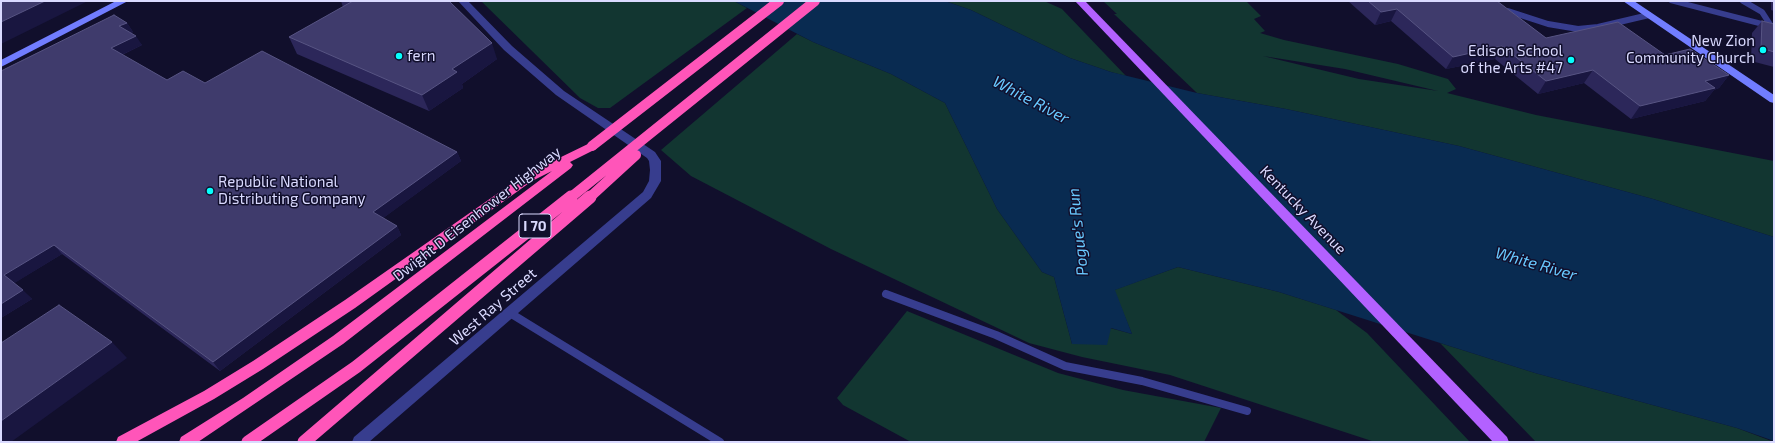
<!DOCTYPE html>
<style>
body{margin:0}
#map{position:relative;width:1775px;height:443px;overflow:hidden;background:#110f2c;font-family:"Exo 2",sans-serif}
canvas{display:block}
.frame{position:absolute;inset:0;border:2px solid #dadaff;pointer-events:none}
</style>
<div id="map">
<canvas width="1775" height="443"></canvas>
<div class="frame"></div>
</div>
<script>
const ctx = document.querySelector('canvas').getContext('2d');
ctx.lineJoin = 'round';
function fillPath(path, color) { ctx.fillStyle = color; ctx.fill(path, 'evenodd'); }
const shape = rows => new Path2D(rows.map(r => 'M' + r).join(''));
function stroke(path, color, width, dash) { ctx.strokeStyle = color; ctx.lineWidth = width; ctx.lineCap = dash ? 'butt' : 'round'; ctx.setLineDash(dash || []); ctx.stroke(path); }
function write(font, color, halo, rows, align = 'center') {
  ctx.font = font + ' "Exo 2",sans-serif'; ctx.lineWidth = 3; ctx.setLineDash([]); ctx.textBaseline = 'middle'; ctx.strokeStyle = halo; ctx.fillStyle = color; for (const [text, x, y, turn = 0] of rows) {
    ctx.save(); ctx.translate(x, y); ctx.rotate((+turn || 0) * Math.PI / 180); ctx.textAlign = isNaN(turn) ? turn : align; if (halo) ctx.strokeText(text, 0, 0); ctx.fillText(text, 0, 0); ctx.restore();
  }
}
const green = shape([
 [481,1,734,1,747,8,610,108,598,108,580,98],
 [945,1,1044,1,1062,9,1126,76,1111,72,1070,58,971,10],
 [1103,1,1249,1,1247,2,1261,16,1254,19,1265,31,1260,33,1284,40,1398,64,1448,79,1456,89,1447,93,1536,115,1774,161,1774,237,1653,199,1459,146,1286,109,1197,93,1114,14,1117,14],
 [1263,56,1345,69,1438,91,1359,79],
 [797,34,813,42,891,74,945,103,997,209,1042,272,1054,277,1072,344,1089,344,1110,328,1132,334,1114,290,1178,267,1279,292,1336,310,1367,333,1470,442,1375,442,1170,375,1082,357,1029,343,831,249,691,176,661,150],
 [907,311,1058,373,1123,390,1221,408,1204,442,911,442,843,405,837,398],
 [1440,343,1535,373,1737,428,1774,442,1536,442]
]);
const water = shape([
 [734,1,945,1,971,10,1070,58,1111,72,1197,93,1286,109,1459,146,1653,199,1774,237,1774,441,1737,428,1535,373,1279,292,1178,267,1115,290,1132,334,1111,328,1107,345,1072,344,1054,277,1042,272,997,209,945,103,891,74,813,42]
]);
const laneFar1 = shape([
 [1743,1,1762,12,1771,26],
 [1508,11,1548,24,1578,29,1598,27,1649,15]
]);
const lane = shape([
 [886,294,996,335,1065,366,1142,381,1247,411],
 [510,313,720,442]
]);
const street = shape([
 [458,1,468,1,512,46,564,91,655,152,661,161,661,181,651,198,369,442,352,442,354,437,643,192,649,181,650,170,649,161,647,158,556,95,504,50,458,1],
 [1668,1,1684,1,1774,24,1774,30,1670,3,1668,1]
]);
const secondary = shape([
 [116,1,128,1,1,67,1,60,116,1],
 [1623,1,1634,1,1774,95,1774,103,1770,102,1623,1]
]);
const primary = shape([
 [1075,1,1085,1,1507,437,1509,442,1493,442,1075,1]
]);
const highway = shape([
 [592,142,596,143,598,146,596,149,570,162,573,165,571,168,419,285,343,344,198,442,179,442,181,437,243,398,333,336,552,171,532,181,355,308,263,369,214,399,136,442,116,442,118,437,204,391,253,361,345,300,524,175,592,142]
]);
const highwayBridgeFar1 = shape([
 [592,146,779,1],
 [570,198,815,1],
 [589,198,636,155]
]);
const highwayBridge = shape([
 [248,442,356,367,571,197],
 [304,442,590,197]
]);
const wall = shape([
 [341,1,449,1,497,59,462,84,463,88,429,111,297,54,289,37,343,7],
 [1348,1,1497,1,1546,38,1665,55,1729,75,1719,88,1714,90,1705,101,1631,119,1584,83,1538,94,1495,59,1446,69,1391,21,1375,25],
 [1771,1,1774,1,1774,11,1771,10],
 [114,15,127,23,133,32,131,33,142,45,122,55,167,80,205,83,457,152,461,161,383,218,397,226,401,235,220,371,62,254,14,283,32,299,1,318],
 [1762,21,1774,24,1774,67,1751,61,1752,33]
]);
const shadedWall = shape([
 [45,1,88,1,1,44,1,22],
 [1397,9,1391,21,1375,25,1381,12],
 [127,23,133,32,125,35,119,26],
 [136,36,142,45,117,57,111,48],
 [492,43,497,59,462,84,463,88,429,111,422,95,452,69],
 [1502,46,1495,59,1446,69,1453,57],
 [1593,70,1584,83,1538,94,1546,81],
 [1729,75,1719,88,1714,90,1705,101,1631,119,1640,106,1705,81],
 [457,152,461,161,378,222,373,212],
 [397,226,401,235,220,371,213,362],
 [54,245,62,254,13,284,4,275],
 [23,290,32,299,1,318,1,304],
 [112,342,127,358,11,442,1,442,1,421]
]);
const building = shape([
 [1,1,45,1,1,22,1,1],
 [353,1,449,1,492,43,452,69,457,72,422,95,289,37,353,1],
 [1368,1,1497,1,1546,38,1618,22,1665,55,1690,49,1729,75,1705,81,1715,88,1640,106,1593,70,1546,81,1502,46,1453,57,1397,9,1381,12,1368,1],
 [114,15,127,23,119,26,136,36,111,48,167,80,183,71,205,83,262,51,457,152,373,212,397,226,213,362,54,245,4,275,23,290,1,304,1,71,114,15],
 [1762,21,1774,24,1774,52,1761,48,1762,21],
 [59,305,112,342,1,421,1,343,59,305]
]);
const markers = [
 [1763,50,4,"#06fffd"],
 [399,56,4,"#06fffd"],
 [1571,60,4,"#06fffd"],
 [210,191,4,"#06fffd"]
];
const shields = [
 [535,226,32]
];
const shieldNames = [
 ["I 70",535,226]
];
const poiNames = [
 ["New Zion",1755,41],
 ["Community Church",1755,58],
 ["Edison School",1563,51],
 ["of the Arts #47",1563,68],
 ["fern",407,56,"left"],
 ["Republic National",218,182,"left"],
 ["Distributing Company",218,199,"left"]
];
const streetNames = [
 ["Kentucky Avenue",1303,210,46],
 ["Dwight D Eisenhower Highway",477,214,-38],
 ["West Ray Street",493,307,-41]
];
const waterNames = [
 ["White River",1031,100,28],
 ["Pogue's Run",1078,232,-96],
 ["White River",1536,264,16]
];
fillPath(green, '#123631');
fillPath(water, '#092b51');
stroke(laneFar1, '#373d8e', 6);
stroke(lane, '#373d8e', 8);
fillPath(street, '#373d8e');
fillPath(secondary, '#717dff');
fillPath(primary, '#b361ff');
fillPath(highway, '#ff55b9');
stroke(highwayBridgeFar1, '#ff55b9', 10);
stroke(highwayBridge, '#ff55b9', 13);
fillPath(wall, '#2c275a');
fillPath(shadedWall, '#191640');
fillPath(building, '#3f3b6c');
stroke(building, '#575483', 1);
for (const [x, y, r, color] of markers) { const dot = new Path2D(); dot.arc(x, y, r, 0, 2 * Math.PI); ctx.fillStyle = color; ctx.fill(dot); stroke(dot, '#110f2c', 1.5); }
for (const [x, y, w] of shields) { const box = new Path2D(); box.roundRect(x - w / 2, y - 12, w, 24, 3); ctx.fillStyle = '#110f2c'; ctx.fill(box); stroke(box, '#dadaff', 1); }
write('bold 14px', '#dadaff', null, shieldNames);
write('15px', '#dadaff', '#110f2c', poiNames, 'right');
write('15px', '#dadaff', '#110f2c', streetNames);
write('italic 16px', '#68c9ff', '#110f2c', waterNames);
</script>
